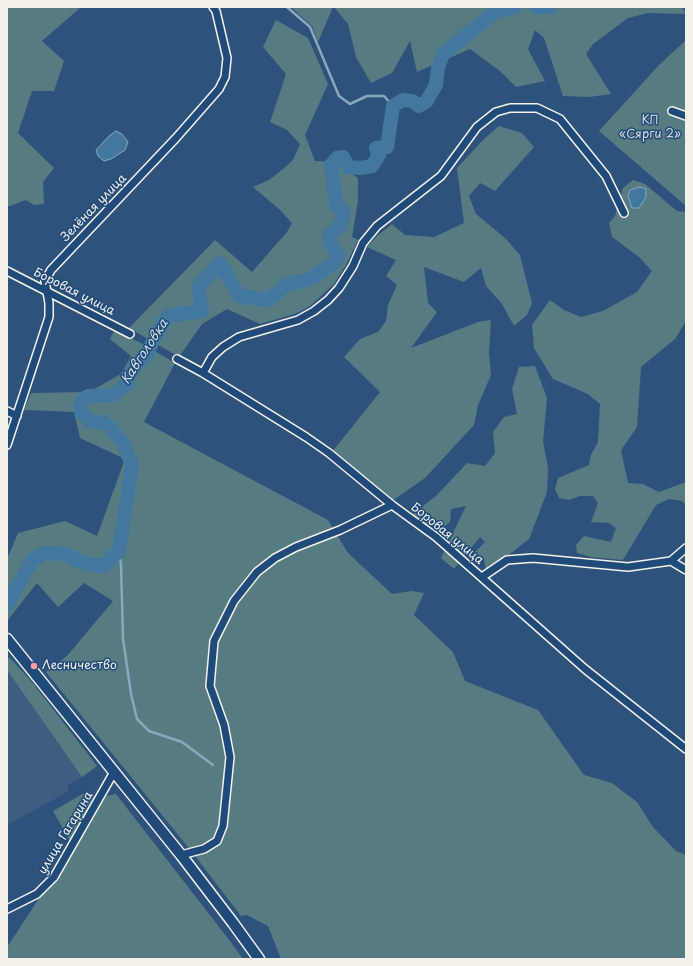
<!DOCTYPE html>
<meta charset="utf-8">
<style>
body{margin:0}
#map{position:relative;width:693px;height:966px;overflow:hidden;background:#2d537c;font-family:"Playpen Sans",sans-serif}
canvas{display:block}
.frame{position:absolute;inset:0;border:8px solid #f4f1e8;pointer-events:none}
</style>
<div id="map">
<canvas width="693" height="966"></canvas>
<div class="frame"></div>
</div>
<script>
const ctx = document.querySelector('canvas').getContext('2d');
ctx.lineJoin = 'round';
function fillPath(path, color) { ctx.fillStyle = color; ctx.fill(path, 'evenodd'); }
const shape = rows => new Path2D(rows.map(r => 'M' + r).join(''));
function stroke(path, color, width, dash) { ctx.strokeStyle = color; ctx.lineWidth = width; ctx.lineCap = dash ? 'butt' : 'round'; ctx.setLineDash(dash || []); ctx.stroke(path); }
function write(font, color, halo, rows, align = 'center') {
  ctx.font = font + ' "Playpen Sans",sans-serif'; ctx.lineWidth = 3; ctx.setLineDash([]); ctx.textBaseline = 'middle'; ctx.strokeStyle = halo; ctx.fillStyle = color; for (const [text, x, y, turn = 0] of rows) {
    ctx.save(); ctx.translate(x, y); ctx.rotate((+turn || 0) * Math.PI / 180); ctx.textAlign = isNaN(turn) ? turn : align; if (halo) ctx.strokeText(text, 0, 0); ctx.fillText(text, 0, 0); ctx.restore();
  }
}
const built = shape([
 [7,670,82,777,68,785,68,791,62,795,7,825]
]);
const green = shape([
 [7,7,81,7,42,41,64,61,54,91,32,91,18,133,54,168,43,182,44,204,34,205,26,200,7,207],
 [291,7,333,7,318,42,312,26],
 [334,7,682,7,686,14,648,13,628,18,593,44,586,54,611,94,589,97,563,96,544,38,535,30,528,49,545,81,516,87,500,71,470,49,417,72,410,41,392,73,371,83,356,57,348,24],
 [276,20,308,38,328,84,305,135,315,161,339,162,344,169,358,178,358,201,352,237,358,240,347,263,334,284,310,306,295,314,260,324,227,309,202,324,179,357,129,328,215,240,252,272,287,232,292,223,279,209,253,187,269,180,282,170,293,160,300,144,287,130,270,122,286,74,263,47],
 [686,40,686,206,599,131,659,65],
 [499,126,522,133,534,147,495,191,480,183,469,196,476,214,505,238,520,255,532,303,527,315,514,326,502,304,486,286,481,268,464,282,424,267,428,303,437,312,411,348,478,322,491,320,489,353,491,375,478,405,474,425,425,478,392,501,332,452,380,392,344,357,360,339,378,332,386,321,388,305,397,285,386,276,396,260,367,247,377,236,392,224,405,235,434,237,464,223,457,168,483,140],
 [633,180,645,184,677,211,686,212,686,321,675,339,641,367,637,427,621,450,628,483,643,484,659,492,686,482,686,505,682,501,669,499,656,505,623,560,591,557,577,553,576,545,584,536,611,542,616,528,609,523,591,522,598,503,593,496,580,496,569,500,559,498,555,489,558,478,589,465,591,455,598,442,600,404,588,394,553,379,534,348,532,325,550,300,564,310,581,317,603,311,637,292,652,271,639,257,612,237,609,223,615,216,623,188],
 [114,331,141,343,175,363,144,422,328,520,348,553,392,594,411,591,424,593,414,615,453,652,465,681,538,710,584,775,612,783,637,802,653,827,676,851,686,855,686,959,281,959,268,926,247,915,241,916,192,852,46,672,67,656,113,601,84,583,58,607,37,583,7,621,7,559,18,533,65,521,97,536,125,459,80,438,74,412,24,410,31,393,89,392,121,374,131,356,110,339],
 [535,366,547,398,543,442,548,468,547,492,529,539,498,563,486,569,484,560,474,553,485,542,480,537,454,569,441,558,466,506,451,509,450,522,438,531,433,523,426,531,408,518,437,495,467,463,485,466,495,453,493,432,504,417,517,414,512,389,519,367],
 [7,658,10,658,32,682,97,766,82,777,7,670],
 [86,792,94,793,94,804,71,843,53,811],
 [116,794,230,941,243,959,7,959,7,947,40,897,58,879,106,796]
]);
const water = shape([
 [116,131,122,134,128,142,125,150,111,159,104,161,98,156,96,150,109,136,116,131],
 [640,187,646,189,646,197,639,208,632,208,628,196,630,190,640,187]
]);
const stream = shape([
 [287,7,310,27,339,96,350,104,367,96,384,96,393,106],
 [119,551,121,565,123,639,131,694,137,719,149,731,182,742,213,765]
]);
const river = shape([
 [536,7,550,7],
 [7,605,33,559,44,553,65,554,86,564,104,566,119,551,132,465,122,441,105,423,90,421,83,414,80,406,84,398,88,396,113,395,127,384,134,366,146,356,156,334,168,316,202,311,198,287,220,263,239,296,269,300,286,285,310,279,334,263,338,256,330,243,329,236,341,224,344,213,336,204,331,165,337,158,343,157,348,167,361,168,372,166,379,155,376,148,387,147,393,106,403,100,412,101,419,106,426,102,436,85,438,68,443,54,495,12,515,7]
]);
const minor = shape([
 [672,111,686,116],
 [7,271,130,334],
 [177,359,203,373,306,437,329,453,392,505,436,537,585,669,686,749],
 [203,373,212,357,223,347,239,337,298,320,314,311,328,300,339,288,353,266,363,243,377,226,441,176,477,127,496,112,510,108,537,108,560,119,606,176,624,213],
 [7,411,17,416],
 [7,445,49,317,49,303,45,281,51,270,176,138,219,89,225,77,227,58,216,11,213,7],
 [671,561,686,570],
 [482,577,507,560,533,558,628,567,671,561,686,548],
 [181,855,204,849,217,841,223,826,230,757,224,725,210,686,214,641,234,601,257,572,275,558,296,547,340,530,392,505],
 [7,909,37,894,54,877,114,772]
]);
const secondary = shape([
 [7,639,181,855,233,923,259,959]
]);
const markers = [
 [34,666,4,"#ff9aa2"]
];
const parkNames = [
 ["КП",650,121],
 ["«Сярги 2»",650,135]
];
const streetNames = [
 ["Зелёная улица",94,208,-46],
 ["Боровая улица",74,292,27],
 ["Боровая улица",447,534,39],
 ["улица Гагарина",66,833,-59]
];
const poiNames = [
 ["Лесничество",42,666]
];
const waterNames = [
 ["Кавголовка",145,352,-57]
];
fillPath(built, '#3e5e7f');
fillPath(green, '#567c82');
fillPath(water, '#42789f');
stroke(water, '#89a8bc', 1);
stroke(stream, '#89a8bc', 2.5);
stroke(river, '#42789f', 14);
stroke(minor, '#f4f1e8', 10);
stroke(secondary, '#f4f1e8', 13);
stroke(minor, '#1f4a7a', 7);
stroke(secondary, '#1f4a7a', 10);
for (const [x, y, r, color] of markers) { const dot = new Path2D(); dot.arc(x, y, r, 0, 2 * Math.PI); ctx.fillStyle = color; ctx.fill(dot); stroke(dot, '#1f4a7a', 1.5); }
write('12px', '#dcdfd9', '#1f4a7a', parkNames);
write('12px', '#f4f1e8', '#1f4a7a', streetNames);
write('12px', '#f4f1e8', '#1f4a7a', poiNames, 'left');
write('italic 13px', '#d9dfdd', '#1f4a7a', waterNames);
</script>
